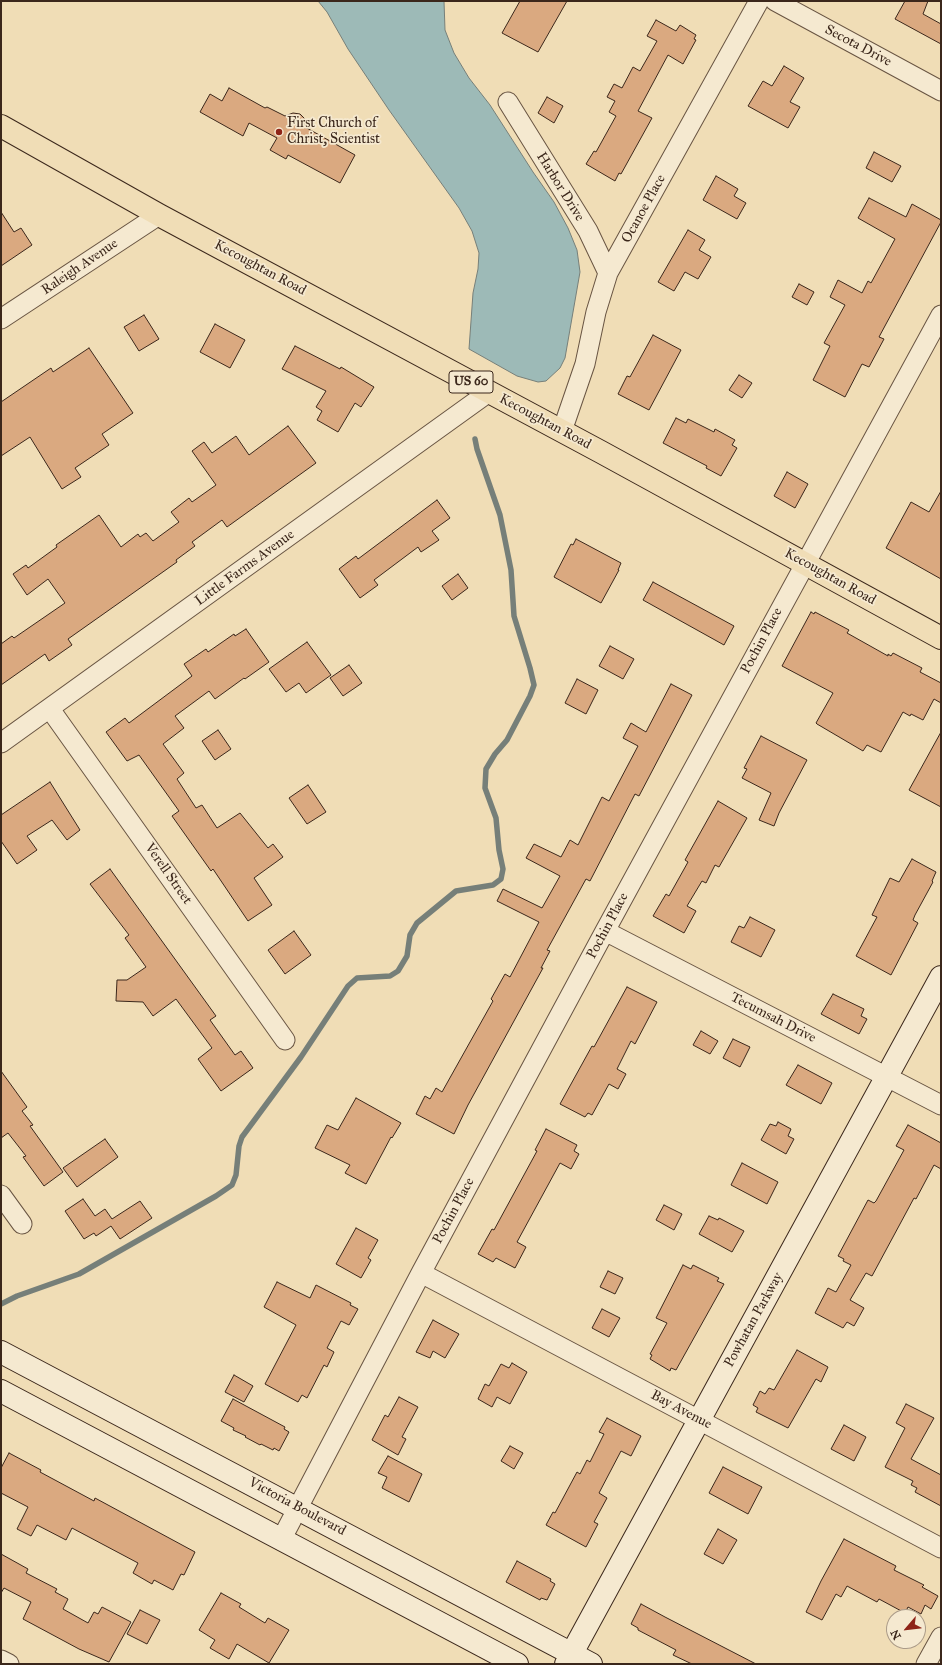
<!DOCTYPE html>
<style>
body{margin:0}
#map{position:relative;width:942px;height:1665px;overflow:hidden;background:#f0ddb6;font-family:"IM FELL Great Primer",serif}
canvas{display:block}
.frame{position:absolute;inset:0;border:2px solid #3b271b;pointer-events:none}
.north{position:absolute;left:886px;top:1609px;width:40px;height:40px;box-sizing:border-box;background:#f5e9d0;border:1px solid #ab9b88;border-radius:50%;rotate:242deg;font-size:11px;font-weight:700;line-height:16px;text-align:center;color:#3b271b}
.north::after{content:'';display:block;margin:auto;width:14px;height:18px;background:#8f2418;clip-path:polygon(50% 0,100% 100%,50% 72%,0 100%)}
</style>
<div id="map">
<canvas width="942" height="1665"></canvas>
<div class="frame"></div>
<div class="north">N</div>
</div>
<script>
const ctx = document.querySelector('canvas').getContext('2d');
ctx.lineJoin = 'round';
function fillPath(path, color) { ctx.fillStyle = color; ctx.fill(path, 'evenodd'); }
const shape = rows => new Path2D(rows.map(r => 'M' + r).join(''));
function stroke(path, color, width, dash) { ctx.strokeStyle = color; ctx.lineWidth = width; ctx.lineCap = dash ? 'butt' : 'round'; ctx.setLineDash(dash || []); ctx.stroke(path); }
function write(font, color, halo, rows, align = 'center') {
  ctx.font = font + ' "IM FELL Great Primer",serif'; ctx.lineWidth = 3.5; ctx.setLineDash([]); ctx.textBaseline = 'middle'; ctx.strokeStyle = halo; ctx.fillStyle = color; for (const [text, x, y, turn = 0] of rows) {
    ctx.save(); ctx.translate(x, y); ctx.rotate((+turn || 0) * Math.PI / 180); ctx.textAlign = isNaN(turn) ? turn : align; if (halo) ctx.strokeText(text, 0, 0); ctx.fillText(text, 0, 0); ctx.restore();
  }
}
const water = shape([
 [318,1,444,1,445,30,454,53,469,78,490,105,533,172,554,202,568,228,577,250,580,272,565,358,560,368,546,381,538,382,517,376,469,349,473,293,478,269,479,253,472,231,459,208,389,110,348,49,327,12,318,1]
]);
const stream = shape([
 [1,1304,17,1296,79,1274,216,1196,232,1185,236,1175,239,1146,242,1137,301,1057,348,986,357,978,390,976,398,971,407,956,410,935,417,923,456,891,493,885,501,879,503,869,499,850,496,818,485,788,486,769,495,754,507,740,530,696,534,685,530,668,514,616,511,570,500,515,477,449,475,439]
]);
const building = shape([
 [520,1,567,1,538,52,502,33,520,1],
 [905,1,928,1,923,14,941,24,941,44,895,19,905,1],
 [656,20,676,31,680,25,696,35,694,39,696,40,683,64,668,55,638,111,652,118,621,174,619,173,615,181,586,164,594,151,596,152,616,116,609,112,615,101,607,97,614,84,622,88,633,67,640,71,657,41,647,36,656,20],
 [784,66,804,78,790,102,800,107,788,128,748,106,763,81,772,86,784,66],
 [229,88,265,108,267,107,285,116,293,113,300,114,305,119,305,127,355,155,340,183,288,155,286,159,270,150,277,138,249,123,243,136,200,112,210,94,222,101,229,88],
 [547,97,563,106,554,123,538,113,547,97],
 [874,152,901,166,892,182,866,168,874,152],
 [716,176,738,189,734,196,746,203,737,219,703,200,716,176],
 [869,198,906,217,912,204,941,220,941,222,879,337,884,339,869,367,862,364,845,397,813,380,830,346,824,343,845,305,830,297,838,280,862,293,868,281,871,283,895,239,858,218,869,198],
 [1,212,14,232,21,228,32,245,1,266,1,212],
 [688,230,705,240,699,250,711,257,698,279,685,272,674,291,658,282,688,230],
 [799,284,814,292,807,305,792,297,799,284],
 [144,315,159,339,139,351,124,327,144,315],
 [215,324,245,340,230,368,200,352,215,324],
 [653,335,681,350,649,410,618,394,627,376,630,377,653,335],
 [295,346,340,369,341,367,374,387,361,407,355,403,338,432,317,420,322,411,316,407,326,391,282,369,295,346],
 [89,348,133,413,102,434,109,445,75,468,81,477,62,489,30,437,1,456,1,402,51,368,53,372,89,348],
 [739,375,752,383,742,398,729,390,739,375],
 [676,418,686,423,688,419,714,432,715,429,735,440,732,445,737,448,721,476,706,468,707,466,663,443,676,418],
 [288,426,316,463,227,527,222,520,192,542,195,546,176,560,177,562,68,639,72,645,49,661,45,654,1,685,1,644,12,636,14,638,65,603,48,579,27,595,13,574,26,565,28,568,57,547,56,545,99,515,121,547,138,534,140,537,146,533,153,541,179,522,171,512,189,498,192,502,216,485,192,451,204,442,212,453,236,436,249,455,288,426],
 [787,472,808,484,795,508,774,496,787,472],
 [941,491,941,579,886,548,911,502,929,512,941,491],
 [437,500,450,518,432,531,439,540,421,552,418,547,374,580,378,585,360,598,339,569,356,556,358,559,437,500],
 [576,539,621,563,618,570,619,570,601,603,554,577,571,544,573,545,576,539],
 [458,574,468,588,452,600,442,586,458,574],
 [653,582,734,626,724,645,643,600,653,582],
 [811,612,814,614,815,612,849,630,847,633,888,656,888,654,891,656,893,653,922,668,920,672,941,683,941,703,934,699,923,720,911,714,910,716,903,712,881,752,867,745,863,751,817,724,816,723,833,693,782,666,811,612],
 [246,629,269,662,245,679,244,678,215,699,209,691,175,716,184,728,163,744,184,773,177,779,196,808,202,805,217,828,240,813,268,848,273,844,283,857,254,878,272,905,248,921,213,869,211,871,172,816,179,811,139,755,127,761,106,732,125,718,129,723,192,676,184,664,206,649,208,652,234,634,235,636,246,629],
 [307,642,331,675,306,693,299,683,286,692,269,669,307,642],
 [610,646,634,659,623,679,599,666,610,646],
 [349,665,362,683,343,696,330,678,349,665],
 [577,679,598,690,586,714,565,703,577,679],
 [671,684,692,695,639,796,635,794,590,881,586,879,547,950,550,951,541,968,543,968,468,1105,454,1134,416,1114,425,1096,430,1099,436,1088,442,1092,493,1001,491,999,505,974,510,977,539,922,497,901,503,889,542,908,560,876,526,858,534,844,561,857,570,840,578,845,602,797,609,801,638,746,623,738,631,723,646,732,671,684],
 [218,730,231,749,215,760,202,741,218,730],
 [941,732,941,807,909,790,941,732],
 [761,736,807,760,779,813,774,826,759,820,771,793,742,778,747,769,744,768,761,736],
 [50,782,80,830,67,840,52,820,27,836,37,850,17,864,1,841,1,815,50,782],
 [308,785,326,812,307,824,289,798,308,785],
 [718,801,747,818,719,867,715,865,706,883,702,881,687,906,696,911,684,933,653,916,666,894,669,896,688,862,685,860,718,801],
 [912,859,936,872,932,881,933,882,915,915,913,920,918,923,891,975,856,956,877,917,872,915,890,878,899,882,912,859],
 [110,869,216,1016,210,1020,235,1055,241,1051,253,1068,221,1091,198,1059,212,1048,176,999,153,1016,143,1002,116,1001,117,980,127,980,146,967,125,938,129,935,90,884,110,869],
 [750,917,775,930,761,957,731,942,739,926,744,928,750,917],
 [294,931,311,955,285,974,268,950,294,931],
 [627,987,657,1002,635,1044,631,1041,617,1069,626,1074,618,1089,609,1084,592,1115,588,1113,585,1117,560,1104,592,1046,594,1047,627,987],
 [833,994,864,1009,861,1016,867,1019,859,1034,821,1014,833,994],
 [701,1031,718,1041,710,1054,693,1045,701,1031],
 [733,1039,750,1047,740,1067,723,1058,733,1039],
 [798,1065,832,1083,821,1104,786,1085,798,1065],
 [1,1071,27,1107,22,1111,33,1125,30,1126,63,1172,44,1186,23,1157,26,1156,8,1133,1,1138,1,1071],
 [356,1098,401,1123,392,1138,391,1137,366,1184,345,1173,350,1165,315,1148,327,1125,338,1130,356,1098],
 [778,1122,791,1129,788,1136,794,1139,786,1154,761,1140,770,1124,776,1126,778,1122],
 [908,1125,941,1143,941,1169,934,1165,916,1199,914,1198,872,1276,866,1273,850,1300,864,1308,854,1326,847,1322,843,1328,815,1313,828,1288,836,1292,851,1265,843,1261,844,1259,838,1256,868,1200,874,1203,876,1201,904,1150,896,1146,908,1125],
 [546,1129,577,1145,574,1151,579,1154,571,1169,560,1163,517,1242,526,1247,515,1268,496,1258,493,1262,478,1254,492,1229,494,1230,537,1151,535,1150,546,1129],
 [105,1139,118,1157,77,1187,63,1168,105,1139],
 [742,1163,778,1182,767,1204,731,1185,742,1163],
 [83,1199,95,1216,105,1209,112,1219,140,1201,152,1218,120,1239,111,1226,96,1236,94,1233,84,1239,65,1211,83,1199],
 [664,1205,682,1214,674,1230,656,1220,664,1205],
 [709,1216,718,1220,719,1218,744,1231,732,1252,699,1234,709,1216],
 [356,1228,378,1240,368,1258,371,1260,361,1278,336,1264,356,1228],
 [683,1265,691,1269,693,1265,719,1278,717,1281,724,1284,676,1370,671,1368,670,1371,650,1359,652,1355,650,1354,667,1323,656,1318,683,1265],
 [608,1271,623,1278,615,1294,600,1287,608,1271],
 [277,1282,310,1298,316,1285,351,1303,350,1305,358,1309,349,1325,341,1321,327,1348,334,1352,327,1367,324,1365,307,1398,302,1395,298,1402,265,1384,296,1325,264,1307,277,1282],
 [602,1309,620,1318,609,1337,592,1328,602,1309],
 [433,1320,459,1334,445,1358,433,1351,430,1358,416,1352,433,1320],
 [797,1350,828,1367,821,1382,816,1379,788,1428,756,1412,758,1408,753,1405,760,1391,765,1394,769,1388,774,1390,797,1350],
 [512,1363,527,1372,510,1404,497,1397,492,1407,478,1399,485,1384,489,1386,501,1364,509,1368,512,1363],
 [234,1375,253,1386,244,1402,225,1392,234,1375],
 [399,1397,418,1407,402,1437,406,1439,398,1455,372,1440,385,1415,388,1417,399,1397],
 [233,1399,285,1427,284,1429,289,1432,279,1451,274,1448,273,1450,261,1444,260,1445,245,1437,246,1436,233,1430,234,1428,221,1421,233,1399],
 [906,1404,934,1418,911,1459,941,1475,941,1506,915,1492,917,1488,911,1485,913,1481,885,1467,905,1428,896,1423,906,1404],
 [607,1418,641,1436,631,1456,621,1451,599,1493,607,1498,594,1522,598,1524,586,1547,546,1525,553,1512,555,1513,577,1472,580,1474,587,1460,590,1462,604,1434,599,1432,607,1418],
 [844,1425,866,1437,854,1461,831,1449,844,1425],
 [510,1446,523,1453,514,1469,501,1461,510,1446],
 [9,1453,41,1470,40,1472,94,1501,95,1498,195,1552,184,1575,181,1574,173,1590,154,1580,152,1584,133,1573,138,1563,72,1528,66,1540,37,1525,31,1536,17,1529,28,1507,1,1493,1,1468,9,1453],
 [388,1456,422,1474,409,1502,382,1488,387,1477,378,1473,388,1456],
 [723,1467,762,1487,748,1514,709,1493,723,1467],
 [718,1529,737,1540,723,1564,704,1554,718,1529],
 [844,1539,896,1566,894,1570,924,1585,922,1587,938,1596,931,1609,925,1605,921,1614,908,1607,905,1613,879,1599,877,1602,847,1586,841,1597,836,1594,822,1620,806,1612,821,1581,844,1539],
 [1,1554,28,1569,26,1573,57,1589,55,1592,68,1599,63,1609,88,1623,94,1612,98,1614,102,1607,131,1622,109,1662,79,1649,23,1619,31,1602,4,1588,1,1593,1,1554],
 [517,1561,551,1579,550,1581,555,1584,547,1600,541,1598,540,1600,506,1582,517,1561],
 [221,1593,241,1604,239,1607,265,1623,268,1618,289,1630,269,1663,237,1644,229,1659,210,1648,215,1640,199,1630,221,1593],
 [641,1604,665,1617,756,1664,692,1664,673,1655,676,1650,638,1630,638,1628,631,1624,641,1604],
 [140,1610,160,1620,147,1644,127,1634,140,1610]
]);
const street = shape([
 [775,1,941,91],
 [508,102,588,231,608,273],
 [1,319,159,215],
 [562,431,585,364,596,312,608,273,759,1],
 [50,709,285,1040],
 [1,743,489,392],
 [605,931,941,1105],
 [1,1195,22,1224],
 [421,1273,941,1548],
 [281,1540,421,1273,605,931,941,315],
 [1,1660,9,1664],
 [926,1664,941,1637]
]);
const secondary = shape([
 [1,1352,591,1664],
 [1,1391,517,1664],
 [566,1664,941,977]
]);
const primary = shape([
 [1,126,159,215,601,452,941,638]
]);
const markers = [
 [279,132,4,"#8f2418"]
];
const shields = [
 [471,382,44]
];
const shieldNames = [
 ["US 60",471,382]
];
const streetNames = [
 ["Secota Drive",858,46,28],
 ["Harbor Drive",560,187,58],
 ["Ocanoe Place",644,209,-61],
 ["Raleigh Avenue",80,267,-34],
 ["Kecoughtan Road",260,268,28],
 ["Kecoughtan Road",545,422,28],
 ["Little Farms Avenue",245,568,-36],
 ["Kecoughtan Road",830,577,29],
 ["Pochin Place",762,641,-62],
 ["Verell Street",168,874,55],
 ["Pochin Place",608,926,-62],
 ["Tecumsah Drive",773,1018,27],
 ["Pochin Place",454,1211,-62],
 ["Powhatan Parkway",754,1320,-61],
 ["Bay Avenue",681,1410,28],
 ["Victoria Boulevard",297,1507,28]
];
const poiNames = [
 ["First Church of",287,124],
 ["Christ, Scientist",287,140]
];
fillPath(water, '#9dbab7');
stroke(water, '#767f79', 1);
stroke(stream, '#767f79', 5.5);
fillPath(building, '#daa980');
stroke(building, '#3b271b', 1);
stroke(street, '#685442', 21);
stroke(secondary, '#3b271b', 24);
stroke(primary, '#3b271b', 24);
stroke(street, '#f5e9d0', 19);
stroke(secondary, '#f5e9d0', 22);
stroke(primary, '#f0ddb6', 22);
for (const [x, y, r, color] of markers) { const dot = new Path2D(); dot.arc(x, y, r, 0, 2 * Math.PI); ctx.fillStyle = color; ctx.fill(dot); stroke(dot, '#f5e9d0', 1.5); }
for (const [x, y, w] of shields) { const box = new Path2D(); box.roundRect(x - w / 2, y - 11, w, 22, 3); ctx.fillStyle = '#f5e9d0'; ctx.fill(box); stroke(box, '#3b271b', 1); }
write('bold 13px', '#3b271b', null, shieldNames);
write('14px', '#3b271b', '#f5e9d0', streetNames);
write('14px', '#3b271b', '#f5e9d0', poiNames, 'left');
</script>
